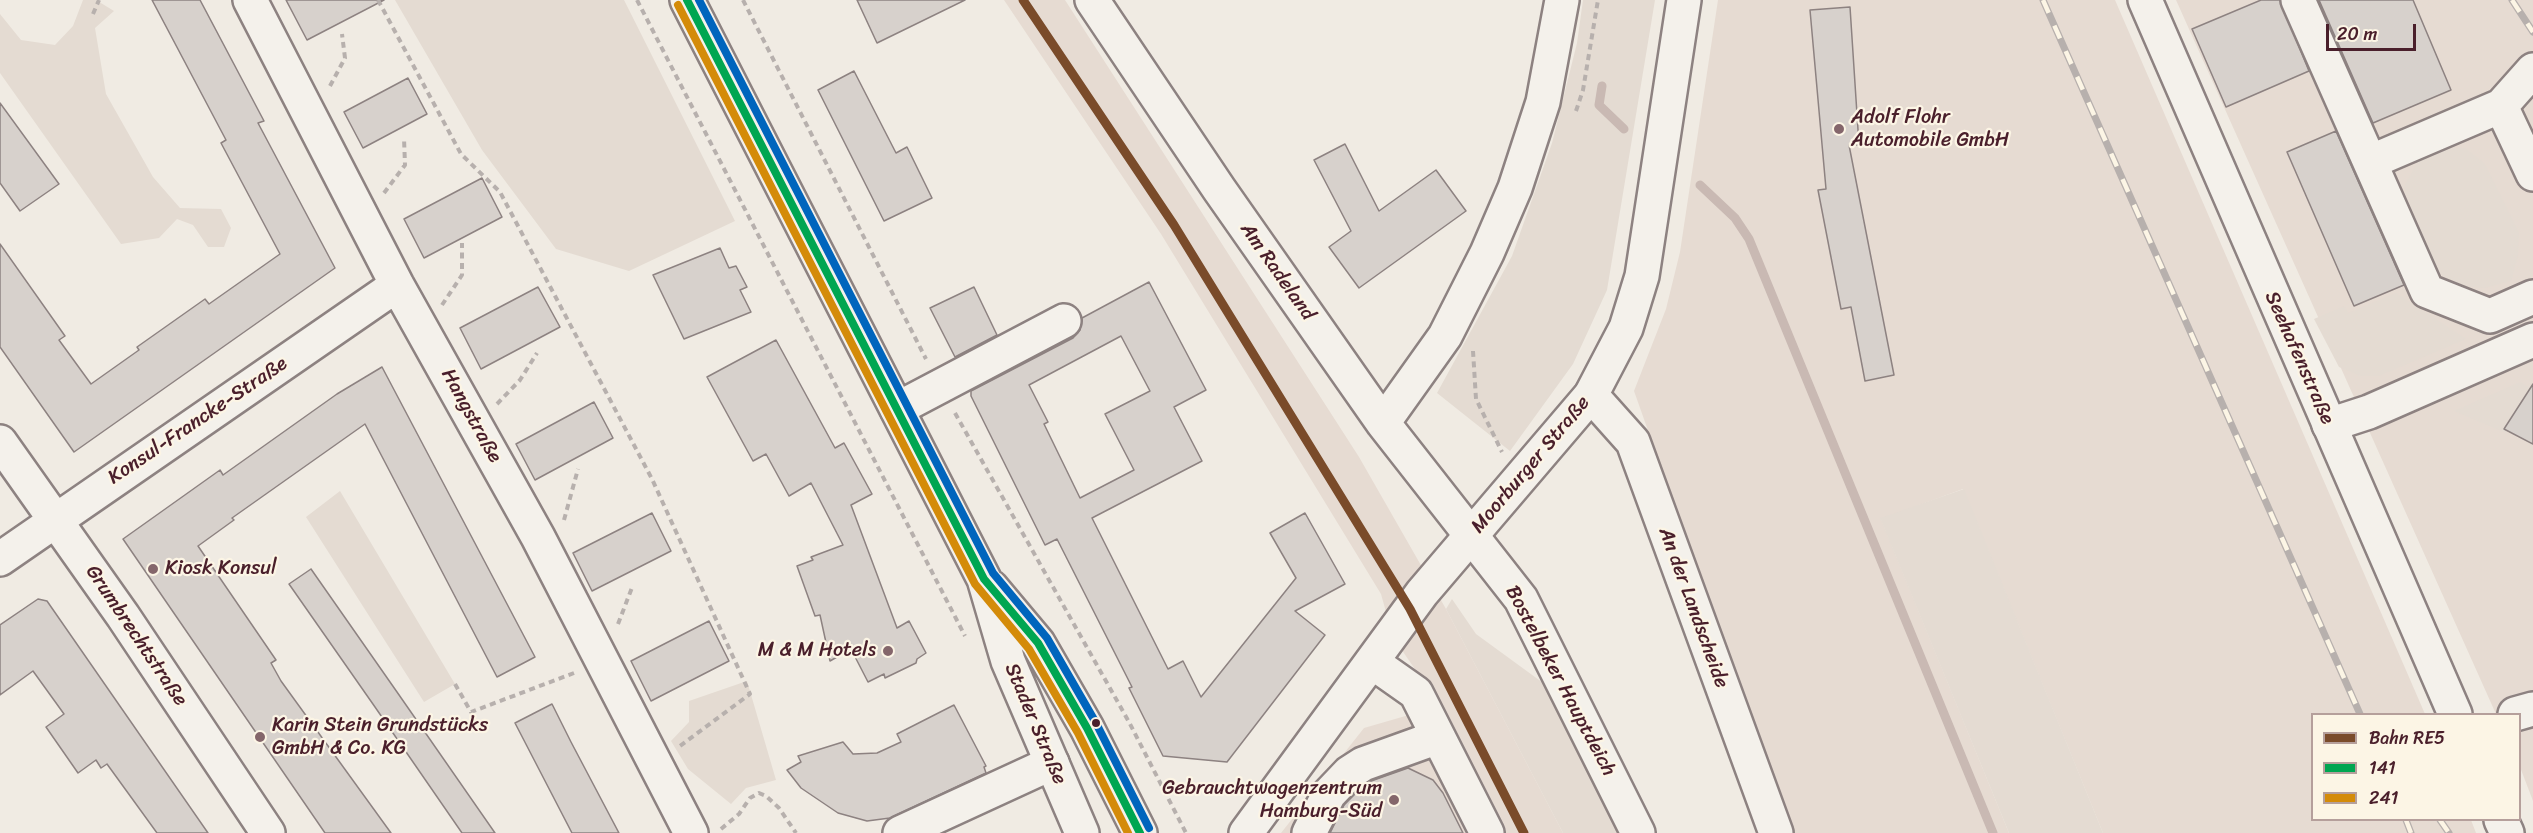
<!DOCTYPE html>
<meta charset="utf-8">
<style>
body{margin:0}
#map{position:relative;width:2533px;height:833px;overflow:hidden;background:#f0ebe3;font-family:Sriracha,sans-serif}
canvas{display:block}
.legend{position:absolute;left:2311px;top:713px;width:210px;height:108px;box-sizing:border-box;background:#fcf5e5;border:2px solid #b59f9b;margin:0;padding:8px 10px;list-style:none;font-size:18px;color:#4a1f2b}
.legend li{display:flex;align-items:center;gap:12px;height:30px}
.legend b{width:30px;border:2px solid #b59f9b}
.scale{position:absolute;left:2326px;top:24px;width:90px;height:27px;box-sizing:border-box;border:3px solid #4a1f2b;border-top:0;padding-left:8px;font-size:18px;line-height:21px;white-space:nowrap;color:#4a1f2b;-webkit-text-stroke:4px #fcf5e5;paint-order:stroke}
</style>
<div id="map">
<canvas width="2533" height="833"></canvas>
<ul class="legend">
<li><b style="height:8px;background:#7a4b2a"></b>Bahn RE5</li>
<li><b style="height:8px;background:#00a651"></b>141</li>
<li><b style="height:8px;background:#d48b09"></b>241</li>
</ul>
<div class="scale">20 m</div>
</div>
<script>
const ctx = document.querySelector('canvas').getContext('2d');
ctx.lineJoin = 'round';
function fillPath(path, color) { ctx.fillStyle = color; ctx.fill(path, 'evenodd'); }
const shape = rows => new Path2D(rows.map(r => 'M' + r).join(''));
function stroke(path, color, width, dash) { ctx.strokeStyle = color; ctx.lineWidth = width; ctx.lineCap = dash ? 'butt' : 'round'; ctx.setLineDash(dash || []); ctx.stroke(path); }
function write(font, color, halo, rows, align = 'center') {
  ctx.font = font + ' Sriracha,sans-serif'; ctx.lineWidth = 4.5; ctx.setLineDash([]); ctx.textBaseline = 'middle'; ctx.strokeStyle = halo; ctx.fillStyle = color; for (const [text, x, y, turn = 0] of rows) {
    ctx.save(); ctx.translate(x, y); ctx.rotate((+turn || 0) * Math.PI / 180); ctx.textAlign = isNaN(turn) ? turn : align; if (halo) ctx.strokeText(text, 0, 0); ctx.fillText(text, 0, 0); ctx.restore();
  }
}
const built = shape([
 [1004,0,1065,0,1359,457,1446,609,1563,833,1281,833,1364,728,1440,706,1393,637,1381,594,1161,234],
 [1718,0,2115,0,2425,714,2312,714,2312,820,2471,820,2476,833,2103,833,1963,489,1881,519,2009,833,1791,833,1634,391,1666,309,1680,252],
 [2176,0,2533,0,2533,801,2520,767,2520,714,2496,714]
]);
const green = shape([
 [83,0,96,0,114,11,95,28,106,94,153,177,180,208,221,209,231,228,224,247,208,247,193,225,177,219,159,238,121,244,0,73,0,14,21,40,55,45,73,26],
 [395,0,624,0,735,221,629,271,556,249,482,150],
 [1583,0,1655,0,1607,290,1573,364,1510,451,1437,393,1512,256,1552,143,1577,43],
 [2441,147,2465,148,2485,164,2519,233,2518,255,2511,281,2485,288,2456,286,2432,266,2404,208,2405,185,2419,159],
 [2396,293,2466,339,2379,376,2361,376,2339,367,2314,319,2344,306,2348,313],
 [2520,382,2533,390,2508,423,2506,433,2454,411],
 [1964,489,2103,833,2009,833,1880,518],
 [340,491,455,684,424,702,306,517],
 [1452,599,1476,634,1550,688,1623,833,1563,833,1446,609],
 [747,681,776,780,746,788,731,804,688,769,671,741,689,722,689,701]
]);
const stream = shape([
 [1602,86,1599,105,1624,129],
 [1700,185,1735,218,1749,239,1993,833]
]);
const building = shape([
 [152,0,200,0,264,121,258,123,335,268,74,452,0,347,0,244,65,336,59,340,91,384,139,350,137,347,205,299,209,304,280,254,221,143,226,140,152,0],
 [286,0,384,0,307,40,286,0],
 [857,0,965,0,877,43,857,0],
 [2261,0,2280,0,2309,71,2226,107,2192,29,2261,0],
 [2319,0,2413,0,2451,90,2373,123,2319,0],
 [1850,7,1859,145,1849,145,1894,375,1865,381,1851,307,1841,309,1818,190,1826,189,1810,10,1850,7],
 [854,71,896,153,907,147,932,198,884,221,818,90,854,71],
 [408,78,427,114,363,148,344,112,408,78],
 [0,103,59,184,20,211,0,183,0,103],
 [2336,131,2404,285,2354,306,2287,152,2336,131],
 [1345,144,1379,211,1436,170,1466,211,1359,288,1329,247,1351,231,1314,160,1345,144],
 [482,178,502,217,424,258,404,219,482,178],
 [720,248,729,268,736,266,747,287,740,290,751,312,684,339,653,275,720,248],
 [1149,282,1206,390,1174,407,1202,461,1092,518,1168,669,1183,661,1201,697,1296,578,1270,533,1305,513,1345,584,1295,611,1325,635,1227,762,1163,756,1129,688,1132,687,1057,539,1045,545,971,396,971,391,1073,338,1080,330,1082,318,1149,282],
 [1121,336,1150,391,1105,414,1134,470,1080,498,1044,424,1048,422,1029,385,1121,336],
 [538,287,560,327,481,369,460,328,538,287],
 [974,287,997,335,955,357,930,308,974,287],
 [776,340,835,448,844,443,872,494,851,505,897,628,909,621,926,653,917,659,916,663,885,678,884,674,868,682,851,649,830,661,820,615,815,616,797,566,813,560,811,557,843,545,811,483,789,496,766,454,753,461,707,377,776,340],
 [382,367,535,657,497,677,365,424,232,518,234,520,198,546,276,660,271,663,281,681,391,833,325,833,123,539,220,470,223,475,337,394,382,367],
 [2533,384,2533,444,2504,429,2533,384],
 [594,402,613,438,535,480,516,444,594,402],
 [652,513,671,551,592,591,573,553,652,513],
 [311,569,397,692,495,833,462,833,375,707,289,584,311,569],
 [38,599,47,601,208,833,157,833,107,764,101,768,96,760,78,773,46,727,64,714,33,671,0,695,0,625,38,599],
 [709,621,729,661,651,701,631,661,709,621],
 [552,704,571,742,619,833,572,833,515,723,552,704],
 [954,705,986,766,984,767,986,773,890,818,867,821,838,813,801,788,787,770,801,762,798,756,843,742,853,754,877,753,901,742,897,734,954,705],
 [1408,768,1433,780,1443,793,1463,833,1330,833,1344,805,1361,788,1371,781,1408,768]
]);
const path = shape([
 [378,0,461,154,500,192,652,479,750,694,680,746],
 [637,0,965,636],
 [743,0,926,359],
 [93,14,99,0],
 [330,86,345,58,342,34],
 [1576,111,1583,90,1598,0],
 [384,193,405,165,404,138],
 [442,305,462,275,462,243],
 [1473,351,1476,399,1502,452],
 [497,404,520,380,537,353],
 [955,413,1129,722,1186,833],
 [564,520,578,469],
 [618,624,633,585],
 [455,684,471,712,574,673],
 [721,829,739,814,750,798,759,793,766,796,779,808,796,833]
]);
const minor = shape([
 [250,0,397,285,538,537,691,833],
 [1092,0,1219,189,1383,423,1521,599,1638,833],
 [2298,0,2427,291,2490,316,2533,297],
 [2533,70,2501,106,2533,174],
 [2370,162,2501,106],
 [1591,395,1633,442,1776,833],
 [897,409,1064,321],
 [1383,423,1445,336,1487,253,1515,188,1543,102,1562,0],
 [2329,425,2369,412,2533,340],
 [0,442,123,616,268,833],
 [0,559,397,285],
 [1372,662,1416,693,1487,833],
 [2515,714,2533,709],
 [900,833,1052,763],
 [1309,833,1329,794,1349,773,1363,764,1438,737]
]);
const major = shape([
 [687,0,984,579,1008,661,1082,833],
 [2145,0,2455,714],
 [991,587,1038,643,1087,728,1140,833],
 [2501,820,2507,833],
 [1246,833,1422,593,1591,395,1626,328,1642,276,1684,0]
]);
const rail = shape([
 [2043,0,2360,714],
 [2512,0,2533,32],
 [2406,820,2411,833],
 [2440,820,2449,833]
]);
const bus1 = shape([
 [687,0,984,579,1038,643,1087,728,1140,833]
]);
const bus2 = shape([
 [678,5,975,584,1029,649,1078,733,1128,833]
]);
const bus3 = shape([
 [699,0,993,573,1047,638,1096,723,1149,828]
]);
const rail1 = shape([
 [1023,0,1174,225,1410,609,1524,833]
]);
const markers = [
 [1839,129,6,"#84666b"],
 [153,569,6,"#84666b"],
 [888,651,6,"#84666b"],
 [1096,723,5,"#4a1f2b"],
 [260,737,6,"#84666b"],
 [1394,800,6,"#84666b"]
];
const poiNames = [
 ["Adolf Flohr",1851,118],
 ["Automobile GmbH",1851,141],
 ["Kiosk Konsul",165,569],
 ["M & M Hotels",876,651,"right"],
 ["Karin Stein Grundstücks",272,726],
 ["GmbH & Co. KG",272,749],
 ["Gebrauchtwagenzentrum",1382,789,"right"],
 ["Hamburg-Süd",1382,812,"right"]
];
const streetNames = [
 ["Am Radeland",1277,272,55],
 ["Seehafenstraße",2299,358,66],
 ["Hangstraße",471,416,61],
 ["Konsul-Francke-Straße",198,421,-34],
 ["Moorburger Straße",1531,465,-50],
 ["An der Landscheide",1693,608,70],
 ["Grumbrechtstraße",136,636,56],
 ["Bostelbeker Hauptdeich",1560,681,62],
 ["Stader Straße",1035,724,67]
];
fillPath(built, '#e6dbd2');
fillPath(green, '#e4dbd2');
stroke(stream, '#c9b9b3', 9);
fillPath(building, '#d7d1cc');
stroke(building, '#8d8281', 1.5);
stroke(minor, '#8d8281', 38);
stroke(major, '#8d8281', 38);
stroke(path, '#b7b0ad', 4, [6, 4.5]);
stroke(minor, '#f4f1eb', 33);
stroke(major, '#f4f1eb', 33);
stroke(rail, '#b7b0ad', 7);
stroke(rail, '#fcf5e5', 4.5, [14]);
stroke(bus1, '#00a651', 8);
stroke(bus2, '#d48b09', 8);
stroke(bus3, '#0065bd', 8);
stroke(rail1, '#7a4b2a', 9);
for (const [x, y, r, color] of markers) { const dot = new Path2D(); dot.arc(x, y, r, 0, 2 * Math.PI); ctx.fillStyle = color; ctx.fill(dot); stroke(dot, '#fcf5e5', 2); }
write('20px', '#4a1f2b', '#fcf5e5', poiNames, 'left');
write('20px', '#4a1f2b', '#fcf5e5', streetNames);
</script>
